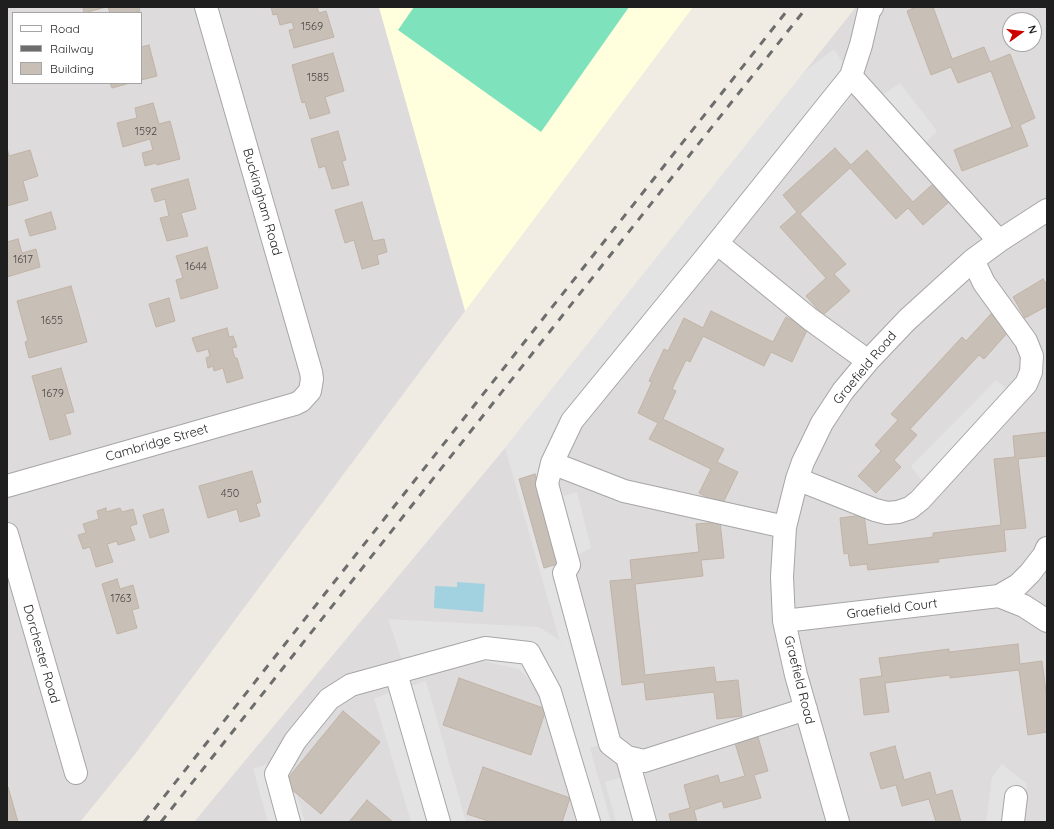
<!DOCTYPE html>
<style>
body{margin:0}
#map{position:relative;width:1054px;height:829px;overflow:hidden;background:#f0ece4;font-family:Quicksand,sans-serif}
canvas{display:block}
.frame{position:absolute;inset:0;border:8px solid #1f1f1f;pointer-events:none}
.legend{position:absolute;left:12px;top:12px;width:130px;height:72px;box-sizing:border-box;background:#fff;border:1px solid #a5a5a5;margin:0;padding:5px 7px;list-style:none;font-size:12px;color:#1f1f1f}
.legend li{display:flex;align-items:center;gap:8px;height:20px}
.legend b{width:20px;border:1px solid #a5a5a5}
.north{position:absolute;left:1002px;top:12px;width:40px;height:40px;box-sizing:border-box;background:#fff;border:1px solid #a5a5a5;border-radius:50%;rotate:76deg;font-size:11px;font-weight:700;line-height:16px;text-align:center;color:#1f1f1f}
.north::after{content:'';display:block;margin:auto;width:14px;height:18px;background:#cd0200;clip-path:polygon(50% 0,100% 100%,50% 72%,0 100%)}
</style>
<div id="map">
<canvas width="1054" height="829"></canvas>
<div class="frame"></div>
<ul class="legend">
<li><b style="height:5px;background:#fff"></b>Road</li>
<li><b style="height:5px;background:#6d6d6d"></b>Railway</li>
<li><b style="height:11px;background:#c8bfb7"></b>Building</li>
</ul>
<div class="north">N</div>
</div>
<script>
const ctx = document.querySelector('canvas').getContext('2d');
ctx.lineJoin = 'round';
function fillPath(path, color) { ctx.fillStyle = color; ctx.fill(path, 'evenodd'); }
const shape = rows => new Path2D(rows.map(r => 'M' + r).join(''));
function stroke(path, color, width, dash) { ctx.strokeStyle = color; ctx.lineWidth = width; ctx.lineCap = dash ? 'butt' : 'round'; ctx.setLineDash(dash || []); ctx.stroke(path); }
function write(font, color, halo, rows, align = 'center') {
  ctx.font = font + ' Quicksand,sans-serif'; ctx.lineWidth = 4; ctx.setLineDash([]); ctx.textBaseline = 'middle'; ctx.strokeStyle = halo; ctx.fillStyle = color; for (const [text, x, y, turn = 0] of rows) {
    ctx.save(); ctx.translate(x, y); ctx.rotate((+turn || 0) * Math.PI / 180); ctx.textAlign = isNaN(turn) ? turn : align; if (halo) ctx.strokeText(text, 0, 0); ctx.fillText(text, 0, 0); ctx.restore();
  }
}
const residential = shape([
 [7,7,379,7,465,311,136,753,80,822,7,822],
 [13,13,141,13,141,83,13,83],
 [856,7,1047,7,1047,822,194,822,505,448],
 [1010,20,1034,20,1034,44,1010,44]
]);
const education = shape([
 [379,7,693,7,465,311,465,310]
]);
const pitch = shape([
 [414,7,629,7,541,132,398,30]
]);
const parking = shape([
 [834,49,851,76,860,86,568,445,558,481,564,496,577,492,591,548,575,557,579,609,615,739,590,748,611,822,579,822,542,693,519,669,469,658,437,666,410,683,388,619,539,627,559,640,567,667,505,448,804,72],
 [900,83,937,131,917,151,873,101],
 [996,380,1025,403,935,498,911,466],
 [426,681,466,822,411,822,374,698],
 [286,757,290,775,284,783,297,795,305,822,268,822,253,769],
 [1002,764,1027,784,1021,822,986,822,992,777],
 [644,771,658,822,616,822,605,782]
]);
const water = shape([
 [457,582,485,584,483,612,434,608,435,586,457,587]
]);
const building = shape([
 [83,7,106,7,84,13,83,7],
 [108,7,139,7,140,11,132,13,110,13,108,7],
 [271,7,317,7,319,13,326,11,334,37,294,48,289,30,294,29,292,22,280,25,277,14,273,15,271,7],
 [916,7,933,7,952,59,984,47,990,62,1010,54,1035,118,1020,125,1028,146,962,171,954,150,1012,127,991,71,958,83,951,67,931,75,907,11,916,7],
 [149,45,157,76,141,80,141,47,149,45],
 [333,53,344,91,325,97,330,113,310,119,305,102,302,103,292,65,333,53],
 [110,83,130,83,112,88,110,83],
 [153,103,159,124,170,121,180,159,157,165,156,163,145,166,142,153,153,150,150,139,123,147,117,123,137,118,135,108,153,103],
 [338,131,346,160,342,161,349,185,332,189,325,166,319,168,311,139,338,131],
 [7,148,9,156,30,150,38,176,23,181,28,200,7,206,7,148],
 [835,148,851,165,867,150,913,202,934,183,950,201,923,225,908,208,896,219,850,168,800,214,846,264,834,274,850,291,823,315,806,296,826,278,780,227,797,212,783,195,835,148],
 [188,179,196,209,181,213,188,236,167,241,160,218,169,216,165,199,155,202,151,189,188,179],
 [362,202,373,241,384,239,387,252,377,255,379,264,362,269,354,240,345,243,335,210,362,202],
 [51,212,56,229,30,236,25,220,51,212],
 [18,239,22,253,36,249,40,267,7,277,7,242,18,239],
 [207,247,218,288,181,299,176,280,183,278,176,256,207,247],
 [1043,279,1047,285,1047,306,1025,318,1013,297,1043,279],
 [71,286,87,342,29,358,25,342,28,341,17,301,71,286],
 [169,298,175,321,156,327,149,304,169,298],
 [711,311,773,342,786,317,808,328,792,362,771,352,764,366,703,336,690,362,686,360,672,389,676,391,663,419,724,449,717,462,738,472,722,505,699,493,711,469,649,439,658,423,638,413,652,382,649,381,664,349,668,351,684,318,703,328,711,311],
 [991,314,1009,331,984,359,979,355,910,429,917,435,894,460,901,467,876,493,858,476,881,451,875,445,898,420,891,414,962,337,966,341,991,314],
 [227,328,229,337,233,336,237,347,232,348,235,358,237,358,243,378,227,383,223,368,214,371,213,366,208,368,206,358,210,356,208,349,197,352,192,338,227,328],
 [61,368,74,412,65,414,71,434,50,440,32,376,61,368],
 [1047,432,1047,456,1018,459,1026,528,1004,530,1006,551,938,559,939,562,868,570,867,564,850,566,848,553,844,554,840,518,864,515,868,545,933,537,933,533,1001,525,994,459,1015,457,1013,436,1047,432],
 [252,471,261,502,256,504,260,516,240,522,237,509,208,518,199,486,252,471],
 [535,474,561,563,544,568,519,479,535,474],
 [106,508,106,512,120,508,122,512,133,509,137,524,130,526,135,540,118,545,117,541,107,544,113,562,96,567,90,547,83,549,78,535,86,533,83,524,99,519,97,511,106,508],
 [163,509,169,532,150,538,143,515,163,509],
 [720,522,724,558,701,560,703,576,635,584,645,675,714,667,716,682,738,680,742,716,717,719,714,692,646,700,644,682,622,685,610,581,632,579,630,560,699,552,696,524,720,522],
 [117,579,120,589,133,585,139,608,132,610,137,628,117,634,102,584,117,579],
 [1018,644,1020,664,1042,661,1047,700,1047,732,1028,735,1019,670,950,678,950,675,885,683,889,712,864,715,860,679,882,676,879,658,949,649,949,652,1018,644],
 [459,678,546,709,531,755,443,725,459,678],
 [343,711,380,742,321,814,284,783,343,711],
 [758,737,768,771,754,775,761,798,724,808,722,801,694,810,697,822,671,822,669,814,690,808,684,785,718,775,720,783,745,776,735,743,758,737],
 [895,746,904,780,930,772,936,795,952,790,961,822,936,822,929,799,902,806,896,785,881,789,870,753,895,746],
 [483,767,570,798,562,822,491,822,467,814,483,767],
 [7,787,8,787,18,822,7,822,7,787],
 [367,800,393,822,349,822,367,800]
]);
const minor = shape([
 [872,7,869,11,861,45,851,76,999,241],
 [717,243,810,319,868,361],
 [552,463,624,491,785,527],
 [797,479,875,510,887,513,898,512,910,508,920,500,1026,384,1031,372,1032,356,1026,341,984,283,973,260],
 [7,486,295,404,301,401,310,391,312,379,311,372,206,7],
 [7,534,76,773],
 [999,596,1024,606,1047,621],
 [784,621,999,596,1018,585,1030,573,1044,555,1047,548],
 [396,673,439,822],
 [806,709,644,761,627,757,610,744,564,573,569,565,547,484,552,463,572,421,706,257,851,76],
 [627,757,645,822],
 [289,822,276,774,295,741,329,699,351,685,485,648,529,653,550,692,589,822],
 [838,822,796,675,784,621,782,577,785,527,797,479,803,462,822,423,843,391,868,361,907,320,973,260,999,241,1047,210],
 [1013,822,1016,797]
]);
const rail = shape([
 [144,822,790,7],
 [161,822,807,7]
]);
const numberNames = [
 ["1569",312,27],
 ["1585",318,78],
 ["1592",146,132],
 ["1617",23,260],
 ["1644",196,267],
 ["1655",52,321],
 ["1679",53,394],
 ["450",230,494],
 ["1763",121,599]
];
const streetNames = [
 ["Buckingham Road",262,202,74],
 ["Graefield Road",865,368,-50],
 ["Cambridge Street",157,443,-16],
 ["Graefield Court",892,609,-7],
 ["Dorchester Road",41,654,74],
 ["Graefield Road",799,680,76]
];
fillPath(residential, '#dddbdb');
fillPath(education, '#ffffde');
fillPath(pitch, '#7ee3bd');
fillPath(parking, '#e3e3e3');
fillPath(water, '#a2d1e0');
fillPath(building, '#c8bfb7');
stroke(building, '#c2b3a6', 1);
stroke(minor, '#a6a6a6', 24);
stroke(minor, '#fff', 22);
stroke(rail, '#6d6d6d', 3, [8, 8]);
write('11px', '#494745', null, numberNames);
write('13px', '#1f1f1f', '#fff', streetNames);
</script>
